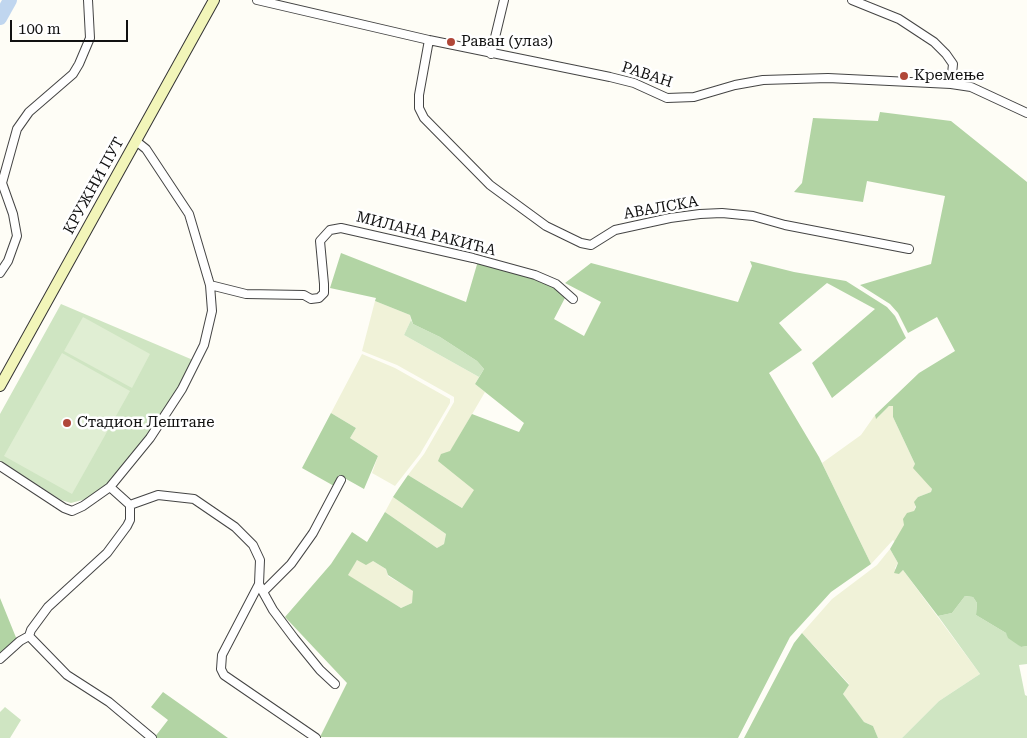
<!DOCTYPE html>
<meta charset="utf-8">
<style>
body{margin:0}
#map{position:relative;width:1027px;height:738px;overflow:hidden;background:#fefdf6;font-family:"Roboto Serif",serif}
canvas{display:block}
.scale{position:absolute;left:10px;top:20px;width:118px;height:22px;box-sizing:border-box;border:2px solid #111;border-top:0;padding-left:6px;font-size:15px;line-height:18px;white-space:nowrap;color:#111;-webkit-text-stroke:4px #fff;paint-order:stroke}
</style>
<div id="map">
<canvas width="1027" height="738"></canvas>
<div class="scale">100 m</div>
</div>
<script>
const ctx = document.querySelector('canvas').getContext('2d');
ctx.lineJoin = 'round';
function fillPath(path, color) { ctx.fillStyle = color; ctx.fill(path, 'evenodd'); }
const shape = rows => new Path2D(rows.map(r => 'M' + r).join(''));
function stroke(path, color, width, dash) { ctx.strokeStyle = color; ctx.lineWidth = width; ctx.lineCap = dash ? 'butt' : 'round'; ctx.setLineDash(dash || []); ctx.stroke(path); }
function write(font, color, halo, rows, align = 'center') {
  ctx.font = font + ' "Roboto Serif",serif'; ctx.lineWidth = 5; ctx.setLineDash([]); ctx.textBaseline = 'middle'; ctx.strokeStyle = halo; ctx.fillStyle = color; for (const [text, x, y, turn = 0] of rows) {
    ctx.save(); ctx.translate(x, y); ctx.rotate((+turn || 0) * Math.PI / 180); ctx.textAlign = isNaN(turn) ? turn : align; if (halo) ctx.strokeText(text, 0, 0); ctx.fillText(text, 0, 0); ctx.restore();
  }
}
const farmland = shape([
 [375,301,410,315,411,320,404,335,479,377,475,384,485,392,450,452,442,454,475,490,462,508,408,475,424,454,454,402,454,397,397,365,362,351],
 [362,354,395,368,450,399,450,403,420,454,395,486,372,473,378,456,350,438,356,428,331,413],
 [889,406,893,406,893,417,915,464,932,489,931,492,918,497,914,511,895,542,893,540,871,564,822,463,861,435,875,415,877,418],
 [393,497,446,534,444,544,437,548,385,512],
 [890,549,898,563,895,568,899,574,903,570,980,674,939,701,902,738,878,738,873,726,864,722,843,694,849,684,802,633,832,599,877,565],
 [357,560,373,561,386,569,388,576,414,591,412,603,401,608,347,575]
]);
const green = shape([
 [61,304,193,360,164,412,112,480,90,498,71,503,61,500,0,461,0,414],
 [411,320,413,324,440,337,477,361,484,369,479,377,404,335],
 [965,596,973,597,977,603,976,615,1006,633,1021,647,1027,646,1027,664,1019,665,1025,695,1027,696,1027,738,902,738,939,701,980,674,938,616,952,613],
 [5,707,21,720,10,738,0,738,0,712]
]);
const forest = shape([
 [880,112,951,121,1027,182,1027,646,1021,647,1008,638,1006,633,976,615,977,603,973,597,965,596,952,613,938,616,903,570,899,574,894,573,898,563,890,549,904,525,903,519,907,513,914,511,916,507,914,502,918,497,931,492,932,489,913,468,915,464,893,417,893,406,889,406,876,419,875,415,919,373,955,351,937,317,908,333,898,313,890,304,860,285,931,264,945,196,867,181,863,202,794,192,802,183,813,118,878,121],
 [341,253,466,302,478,261,549,283,566,296,554,319,584,336,601,302,565,283,591,263,738,302,752,266,750,261,794,272,846,281,887,307,895,316,906,338,832,398,812,363,875,309,827,283,779,323,802,350,769,373,819,457,871,564,831,592,790,637,738,738,320,737,347,683,285,617,331,564,352,532,367,542,385,512,437,548,444,544,446,534,393,497,399,488,408,475,462,508,474,490,438,461,441,454,450,451,472,414,519,432,524,423,475,384,484,369,477,361,440,337,413,324,410,315,375,301,376,298,330,288],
 [357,560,366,565,373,561,386,569,388,575,413,591,412,603,401,608,348,575],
 [331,413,356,428,350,438,378,456,364,489,339,475,334,486,302,468],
 [0,598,17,640,0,656],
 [802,633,849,685,843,694,864,722,873,726,878,738,744,738,794,643],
 [163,692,228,738,154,738,168,720,151,707]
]);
const pitch = shape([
 [83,317,150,354,132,388,64,351],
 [62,353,130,391,72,494,4,456]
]);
const river = shape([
 [0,18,10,0]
]);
const street = shape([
 [257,0,429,40,610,77,634,83,667,98,694,97,735,85,763,80,828,78,951,84,971,87,1027,113],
 [852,0,899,19,934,42,946,54,953,64,951,84],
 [429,40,419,95,419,108,424,118,490,185,546,226,581,243,591,245,615,230,670,218,700,214,722,213,753,216,785,225,909,249],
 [491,54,504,0],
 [0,273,8,261,17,236,13,214,2,183,17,129,29,112,73,74,79,64,90,38,88,0],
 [210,285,246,294,304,295,311,299,319,298,324,293,324,284,320,241,330,230,341,228,473,258,535,275,556,284,573,299],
 [0,466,64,508,72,511,83,506,110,487,150,438,182,389,204,345,212,311,210,285,189,214,146,149,136,141],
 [130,505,158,495,194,499,235,527,253,545,260,560,259,584,222,655,221,669,224,675,316,738],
 [259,584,263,592,291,564,313,533,341,480],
 [263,592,273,610,294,638,320,670,335,684],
 [29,636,67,675,109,702,152,738],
 [0,659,20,641,29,636,31,630,48,607,107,553,127,526,130,520,130,505,110,487]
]);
const secondary = shape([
 [0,386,214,0]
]);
const markers = [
 [451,42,5,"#b04739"],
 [904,76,5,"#b04739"],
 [67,423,5,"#b04739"]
];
const poiNames = [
 ["Раван (улаз)",461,42],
 ["Кремење",914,76],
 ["Стадион Лештане",77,423]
];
const streetNames = [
 ["РАВАН",647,75,18],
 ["КРУЖНИ ПУТ",94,186,-61],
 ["АВАЛСКА",661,208,-10],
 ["МИЛАНА РАКИЋА",426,234,14]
];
fillPath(farmland, '#f0f2d8');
fillPath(green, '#cfe5c2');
fillPath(forest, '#b2d4a4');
fillPath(pitch, '#e0eed3');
stroke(river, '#c0d6ef', 14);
stroke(street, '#444', 10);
stroke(secondary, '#333', 12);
stroke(street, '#fff', 8);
stroke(secondary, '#f2f5b9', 10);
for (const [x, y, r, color] of markers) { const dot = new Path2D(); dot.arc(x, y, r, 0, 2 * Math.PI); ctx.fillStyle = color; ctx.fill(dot); stroke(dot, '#fff', 2); }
write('15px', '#111', '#fff', poiNames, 'left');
write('15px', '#111', '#fff', streetNames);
</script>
